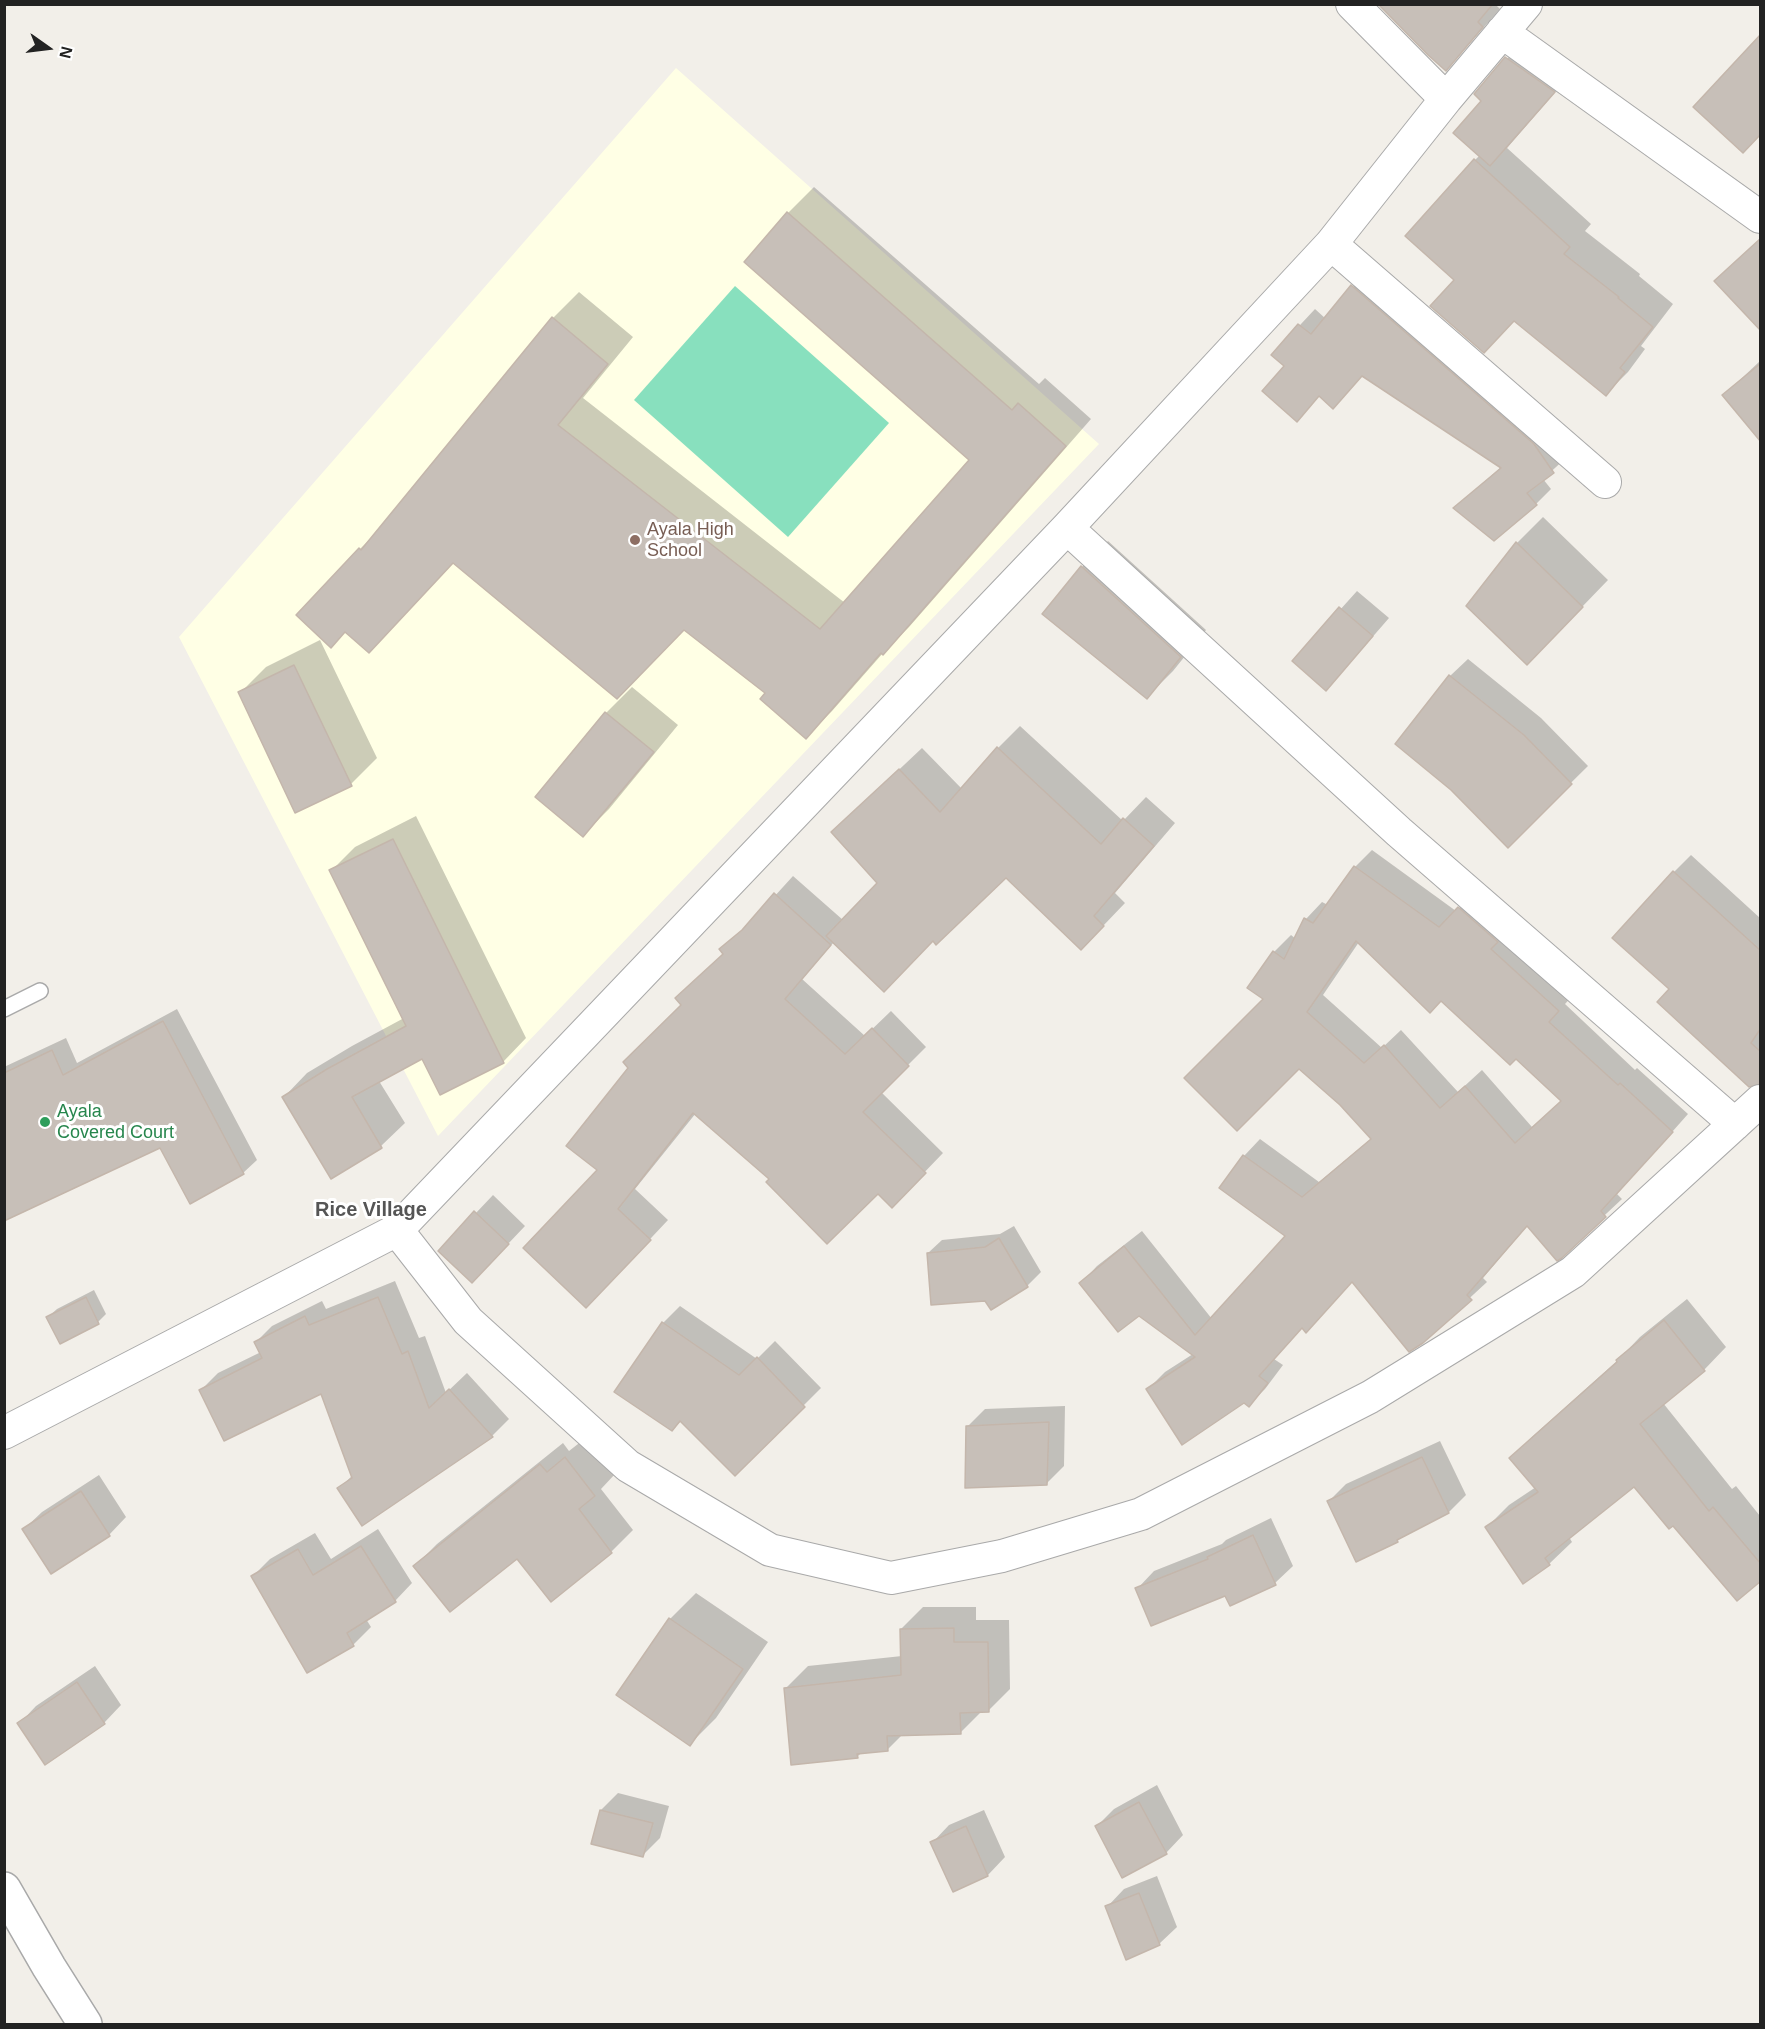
<!DOCTYPE html>
<style>
body{margin:0}
#map{position:relative;width:1765px;height:2029px;overflow:hidden;background:#f2efe9;font-family:Arial,sans-serif}
canvas{display:block}
.frame{position:absolute;inset:0;border:6px solid #222;pointer-events:none}
.north{position:absolute;left:18px;top:18px;width:60px;height:60px;-webkit-text-stroke:4px #fff;paint-order:stroke;rotate:104deg;font-size:16px;font-weight:700;line-height:24px;text-align:center;color:#222}
.north::after{content:'';display:block;margin:auto;width:21px;height:27px;background:#222;clip-path:polygon(50% 0,100% 100%,50% 72%,0 100%)}
</style>
<div id="map">
<canvas width="1765" height="2029"></canvas>
<div class="frame"></div>
<div class="north">N</div>
</div>
<script>
const ctx = document.querySelector('canvas').getContext('2d');
ctx.lineJoin = 'round';
function fillPath(path, color) { ctx.fillStyle = color; ctx.fill(path, 'evenodd'); }
const shape = rows => new Path2D(rows.map(r => 'M' + r).join(''));
function stroke(path, color, width, dash) { ctx.strokeStyle = color; ctx.lineWidth = width; ctx.lineCap = dash ? 'butt' : 'round'; ctx.setLineDash(dash || []); ctx.stroke(path); }
function write(font, color, halo, rows, align = 'center') {
  ctx.font = font + ' Arial,sans-serif'; ctx.lineWidth = 6; ctx.setLineDash([]); ctx.textBaseline = 'middle'; ctx.strokeStyle = halo; ctx.fillStyle = color; for (const [text, x, y, turn = 0] of rows) {
    ctx.save(); ctx.translate(x, y); ctx.rotate((+turn || 0) * Math.PI / 180); ctx.textAlign = isNaN(turn) ? turn : align; if (halo) ctx.strokeText(text, 0, 0); ctx.fillText(text, 0, 0); ctx.restore();
  }
}
const education = shape([
 [676,68,1099,444,438,1136,179,637]
]);
const pitch = shape([
 [735,286,889,423,788,537,634,400]
]);
const shadow = shape([
 [1385,4,1495,4,1500,9,1463,51,1446,69],
 [1524,40,1571,74,1507,148,1591,224,1585,231,1640,274,1639,276,1673,304,1641,346,1645,349,1628,372,1606,394,1515,319,1456,280,1475,160,1480,155,1483,101,1476,94],
 [814,187,1039,384,1045,378,1091,419,909,627,883,653,832,711,806,737,767,693,684,628,454,562,369,651,360,549,385,524,553,318,579,292,633,337,583,398,845,603,971,459,788,213],
 [1367,271,1568,456,1543,479,1551,489,1536,504,1455,508,1502,466,1363,375,1333,407,1320,395,1297,420,1286,365,1273,354,1315,309,1326,319],
 [1760,361,1760,411,1724,395],
 [1543,517,1608,580,1553,637,1517,543],
 [1108,541,1206,630,1173,671,1147,697,1045,614,1082,567],
 [1357,591,1389,618,1343,671,1294,661],
 [320,640,377,758,351,784,240,693,266,667],
 [1468,659,1541,718,1588,766,1508,845,1450,676],
 [632,687,678,725,609,809,583,835,606,713],
 [1020,726,1123,821,1146,797,1175,823,1115,893,1125,903,1103,926,1006,876,933,940,834,942,802,979,865,1036,891,1011,926,1047,881,1092,943,1153,892,1206,878,1192,772,1179,696,1113,635,1189,668,1220,605,1287,599,1170,683,1004,677,998,724,953,721,949,753,920,793,876,843,920,879,883,833,832,922,748,962,789,998,748],
 [416,816,526,1038,503,1062,423,1056,379,1081,405,1123,381,1146,332,1177,284,1097,307,1073,352,1046,404,1018,331,871,355,847],
 [1372,850,1456,911,1476,892,1575,993,1565,1004,1635,1070,1637,1068,1688,1114,1617,1194,1622,1199,1561,1256,1528,1225,1483,1278,1487,1282,1422,1342,1353,1281,1303,1327,1274,1359,1283,1365,1265,1389,1249,1405,1244,1402,1148,1389,1165,1372,1193,1354,1139,1314,1081,1283,1097,1266,1142,1231,1212,1319,1287,1235,1244,1156,1260,1139,1319,1182,1372,1138,1265,998,1274,952,1291,935,1296,939,1306,919,1322,902,1328,905,1355,867],
 [1359,942,1441,999,1516,1057,1563,1100,1532,1127,1482,1070,1458,1092,1401,1030,1382,1048,1323,995],
 [1691,855,1760,918,1760,990,1674,872],
 [1698,961,1760,1018,1760,1072],
 [177,1009,257,1160,243,1173,161,1146,4,1220,4,1067,66,1038,77,1063],
 [493,1195,525,1226,489,1264,440,1251],
 [1014,1226,1041,1272,1027,1286,986,1299,928,1253,942,1240,1000,1234],
 [395,1281,419,1338,425,1336,446,1393,467,1373,509,1419,492,1436,363,1524,339,1488,353,1475,322,1392,201,1390,218,1373,261,1352,256,1342,272,1326,322,1301,326,1309],
 [94,1290,106,1314,98,1322,48,1317,57,1309],
 [1687,1299,1726,1347,1704,1370,1663,1403,1732,1489,1736,1486,1760,1516,1760,1579,1673,1524,1635,1484,1569,1537,1572,1542,1549,1564,1523,1582,1487,1527,1509,1505,1536,1487,1511,1459,1533,1436,1618,1360,1640,1337],
 [680,1306,757,1359,775,1341,821,1388,735,1474,682,1420,672,1430,663,1323],
 [1065,1406,1064,1466,1047,1483,967,1427,985,1409],
 [587,1437,616,1473,601,1489,633,1530,611,1552,517,1557,415,1566,437,1544,563,1443,569,1451],
 [1440,1441,1466,1495,1449,1512,1403,1535,1397,1541,1329,1501,1346,1484],
 [99,1475,126,1517,109,1535,24,1529,42,1512],
 [1271,1518,1293,1566,1275,1583,1231,1604,1226,1594,1137,1589,1154,1571,1222,1544,1226,1540],
 [378,1529,412,1583,395,1601,366,1619,371,1627,354,1644,308,1671,253,1576,270,1559,315,1533,331,1559],
 [696,1593,768,1642,716,1718,690,1744,670,1619],
 [923,1607,976,1607,976,1620,1009,1620,1010,1689,988,1711,982,1711,960,1733,903,1734,888,1749,862,1752,857,1757,786,1688,808,1666,902,1656,901,1629],
 [95,1666,121,1705,104,1723,19,1724,36,1706],
 [1157,1785,1183,1835,1166,1853,1097,1826,1114,1809],
 [618,1793,669,1806,660,1838,643,1855,601,1810],
 [984,1810,1005,1857,988,1875,954,1890,932,1843,949,1825],
 [1157,1876,1177,1927,1159,1944,1107,1907,1124,1889]
]);
const building = shape([
 [1378,4,1493,4,1478,22,1483,27,1446,71,1428,55,1378,4],
 [1761,34,1761,134,1743,153,1693,107,1761,34],
 [1505,57,1555,92,1490,166,1453,133,1481,101,1474,94,1505,57],
 [1474,159,1570,247,1564,254,1619,297,1618,298,1653,327,1620,368,1625,372,1606,396,1514,321,1484,353,1430,306,1454,280,1405,236,1474,159],
 [787,212,1012,410,1018,403,1066,446,883,655,881,653,806,739,760,699,765,693,684,630,617,699,453,563,369,653,345,632,331,648,296,615,359,548,361,550,552,317,608,364,558,425,820,629,969,460,744,262,787,212],
 [1761,238,1761,331,1714,281,1761,238],
 [1351,285,1534,444,1554,473,1527,493,1537,505,1494,541,1453,508,1501,468,1362,376,1333,409,1319,396,1297,422,1262,391,1284,366,1271,355,1298,324,1311,334,1351,285],
 [1761,363,1761,442,1722,395,1761,363],
 [1516,542,1583,607,1527,665,1466,606,1516,542],
 [1081,566,1181,657,1147,699,1042,614,1081,566],
 [1339,607,1373,636,1326,691,1292,661,1339,607],
 [294,665,352,786,295,813,238,692,294,665],
 [1449,675,1524,735,1572,784,1508,848,1451,790,1395,744,1449,675],
 [605,712,654,752,583,837,535,797,605,712],
 [997,747,1101,844,1123,818,1154,846,1094,916,1104,926,1081,950,1006,878,936,945,933,941,884,992,826,936,877,883,831,832,899,769,940,812,997,747],
 [393,839,504,1063,440,1095,422,1059,352,1097,382,1148,331,1179,282,1097,327,1069,406,1026,329,870,393,839],
 [1354,866,1439,927,1458,907,1498,942,1491,949,1559,1011,1549,1022,1618,1085,1620,1083,1673,1132,1601,1211,1606,1217,1562,1258,1557,1261,1527,1226,1467,1295,1472,1300,1423,1343,1409,1352,1352,1282,1306,1333,1302,1328,1259,1376,1268,1383,1249,1407,1244,1403,1182,1445,1146,1389,1195,1357,1139,1316,1118,1332,1079,1283,1124,1246,1195,1335,1285,1236,1219,1188,1243,1155,1302,1197,1371,1139,1340,1105,1299,1069,1237,1131,1184,1078,1263,999,1247,988,1273,951,1284,959,1304,918,1313,923,1354,866],
 [1356,941,1430,1013,1441,1001,1510,1065,1516,1059,1561,1101,1515,1143,1465,1086,1440,1108,1384,1045,1364,1063,1307,1012,1356,941],
 [1673,871,1761,951,1761,1028,1751,1043,1761,1052,1761,1084,1749,1087,1657,1002,1669,989,1612,938,1673,871],
 [774,893,831,945,785,999,845,1054,872,1028,909,1066,863,1112,926,1173,892,1208,878,1194,827,1244,766,1182,769,1179,693,1113,618,1209,651,1240,586,1308,523,1248,597,1170,566,1146,628,1068,623,1062,681,1005,675,998,723,954,719,949,742,930,774,893],
 [163,1021,244,1174,190,1204,160,1148,4,1221,4,1073,52,1050,63,1075,163,1021],
 [474,1211,509,1244,472,1283,438,1251,474,1211],
 [999,1238,1028,1287,991,1310,985,1301,931,1305,927,1253,985,1247,999,1238],
 [86,1297,99,1324,60,1344,46,1317,86,1297],
 [378,1297,402,1354,408,1351,429,1408,449,1389,493,1437,362,1526,337,1488,352,1478,321,1394,224,1441,199,1390,262,1358,254,1342,305,1316,309,1325,378,1297],
 [1664,1320,1705,1371,1640,1424,1709,1511,1713,1507,1761,1564,1761,1581,1737,1601,1673,1526,1669,1529,1634,1487,1545,1558,1550,1565,1523,1584,1485,1527,1538,1492,1509,1458,1617,1362,1616,1360,1664,1320],
 [662,1322,739,1375,757,1357,805,1407,735,1476,680,1421,672,1431,614,1392,662,1322],
 [1049,1422,1047,1485,965,1488,966,1426,1049,1422],
 [565,1457,595,1496,579,1509,612,1553,551,1602,517,1559,450,1612,413,1566,540,1464,547,1472,565,1457],
 [1422,1457,1449,1513,1397,1540,1398,1542,1356,1562,1327,1501,1422,1457],
 [81,1491,110,1536,51,1574,22,1529,81,1491],
 [1253,1535,1276,1585,1230,1606,1225,1596,1151,1626,1135,1588,1208,1559,1207,1557,1253,1535],
 [361,1546,396,1602,347,1633,354,1646,307,1673,251,1576,298,1549,313,1575,361,1546],
 [669,1618,743,1669,690,1746,616,1695,669,1618],
 [954,1628,954,1642,988,1642,989,1712,960,1713,961,1734,887,1736,888,1751,857,1754,858,1758,791,1765,784,1688,901,1675,900,1629,954,1628],
 [77,1682,105,1724,45,1765,17,1723,77,1682],
 [1139,1802,1167,1854,1122,1878,1095,1826,1139,1802],
 [600,1810,653,1823,643,1857,591,1844,600,1810],
 [966,1826,988,1876,953,1892,930,1842,966,1826],
 [1139,1893,1160,1945,1126,1960,1105,1906,1139,1893]
]);
const service = shape([
 [4,1009,40,991]
]);
const minor = shape([
 [1352,4,1446,99],
 [1502,32,1760,217],
 [1331,244,1605,482],
 [1067,528,1399,832,1735,1124],
 [397,1230,468,1321,628,1466,770,1550,891,1578,1002,1556,1141,1514,1370,1397,1573,1272,1760,1101],
 [4,1433,397,1230,1067,528,1331,244,1446,99,1526,4]
]);
const tertiary = shape([
 [4,1889,49,1967,85,2024]
]);
const markers = [
 [635,540,6,"#8d6e63"],
 [45,1122,6,"#2e9e5b"]
];
const educationNames = [
 ["Ayala High",647,530],
 ["School",647,551]
];
const leisureNames = [
 ["Ayala",57,1112],
 ["Covered Court",57,1133]
];
const neighbourhoodNames = [
 ["Rice Village",371,1210]
];
fillPath(education, '#ffffe5');
fillPath(pitch, '#88e0be');
fillPath(shadow, '#0003');
fillPath(building, '#c7bfb8');
stroke(building, '#c4b6ab', 1.5);
stroke(service, '#a9a9a9', 18);
stroke(minor, '#a9a9a9', 34);
stroke(tertiary, '#a9a9a9', 36);
stroke(service, '#fff', 15);
stroke(minor, '#fff', 32);
stroke(tertiary, '#fff', 33);
for (const [x, y, r, color] of markers) { const dot = new Path2D(); dot.arc(x, y, r, 0, 2 * Math.PI); ctx.fillStyle = color; ctx.fill(dot); stroke(dot, '#fff', 2); }
write('18px', '#785e54', '#fff', educationNames, 'left');
write('18px', '#27864d', '#fff', leisureNames, 'left');
write('bold 20px', '#555', '#fff', neighbourhoodNames);
</script>
